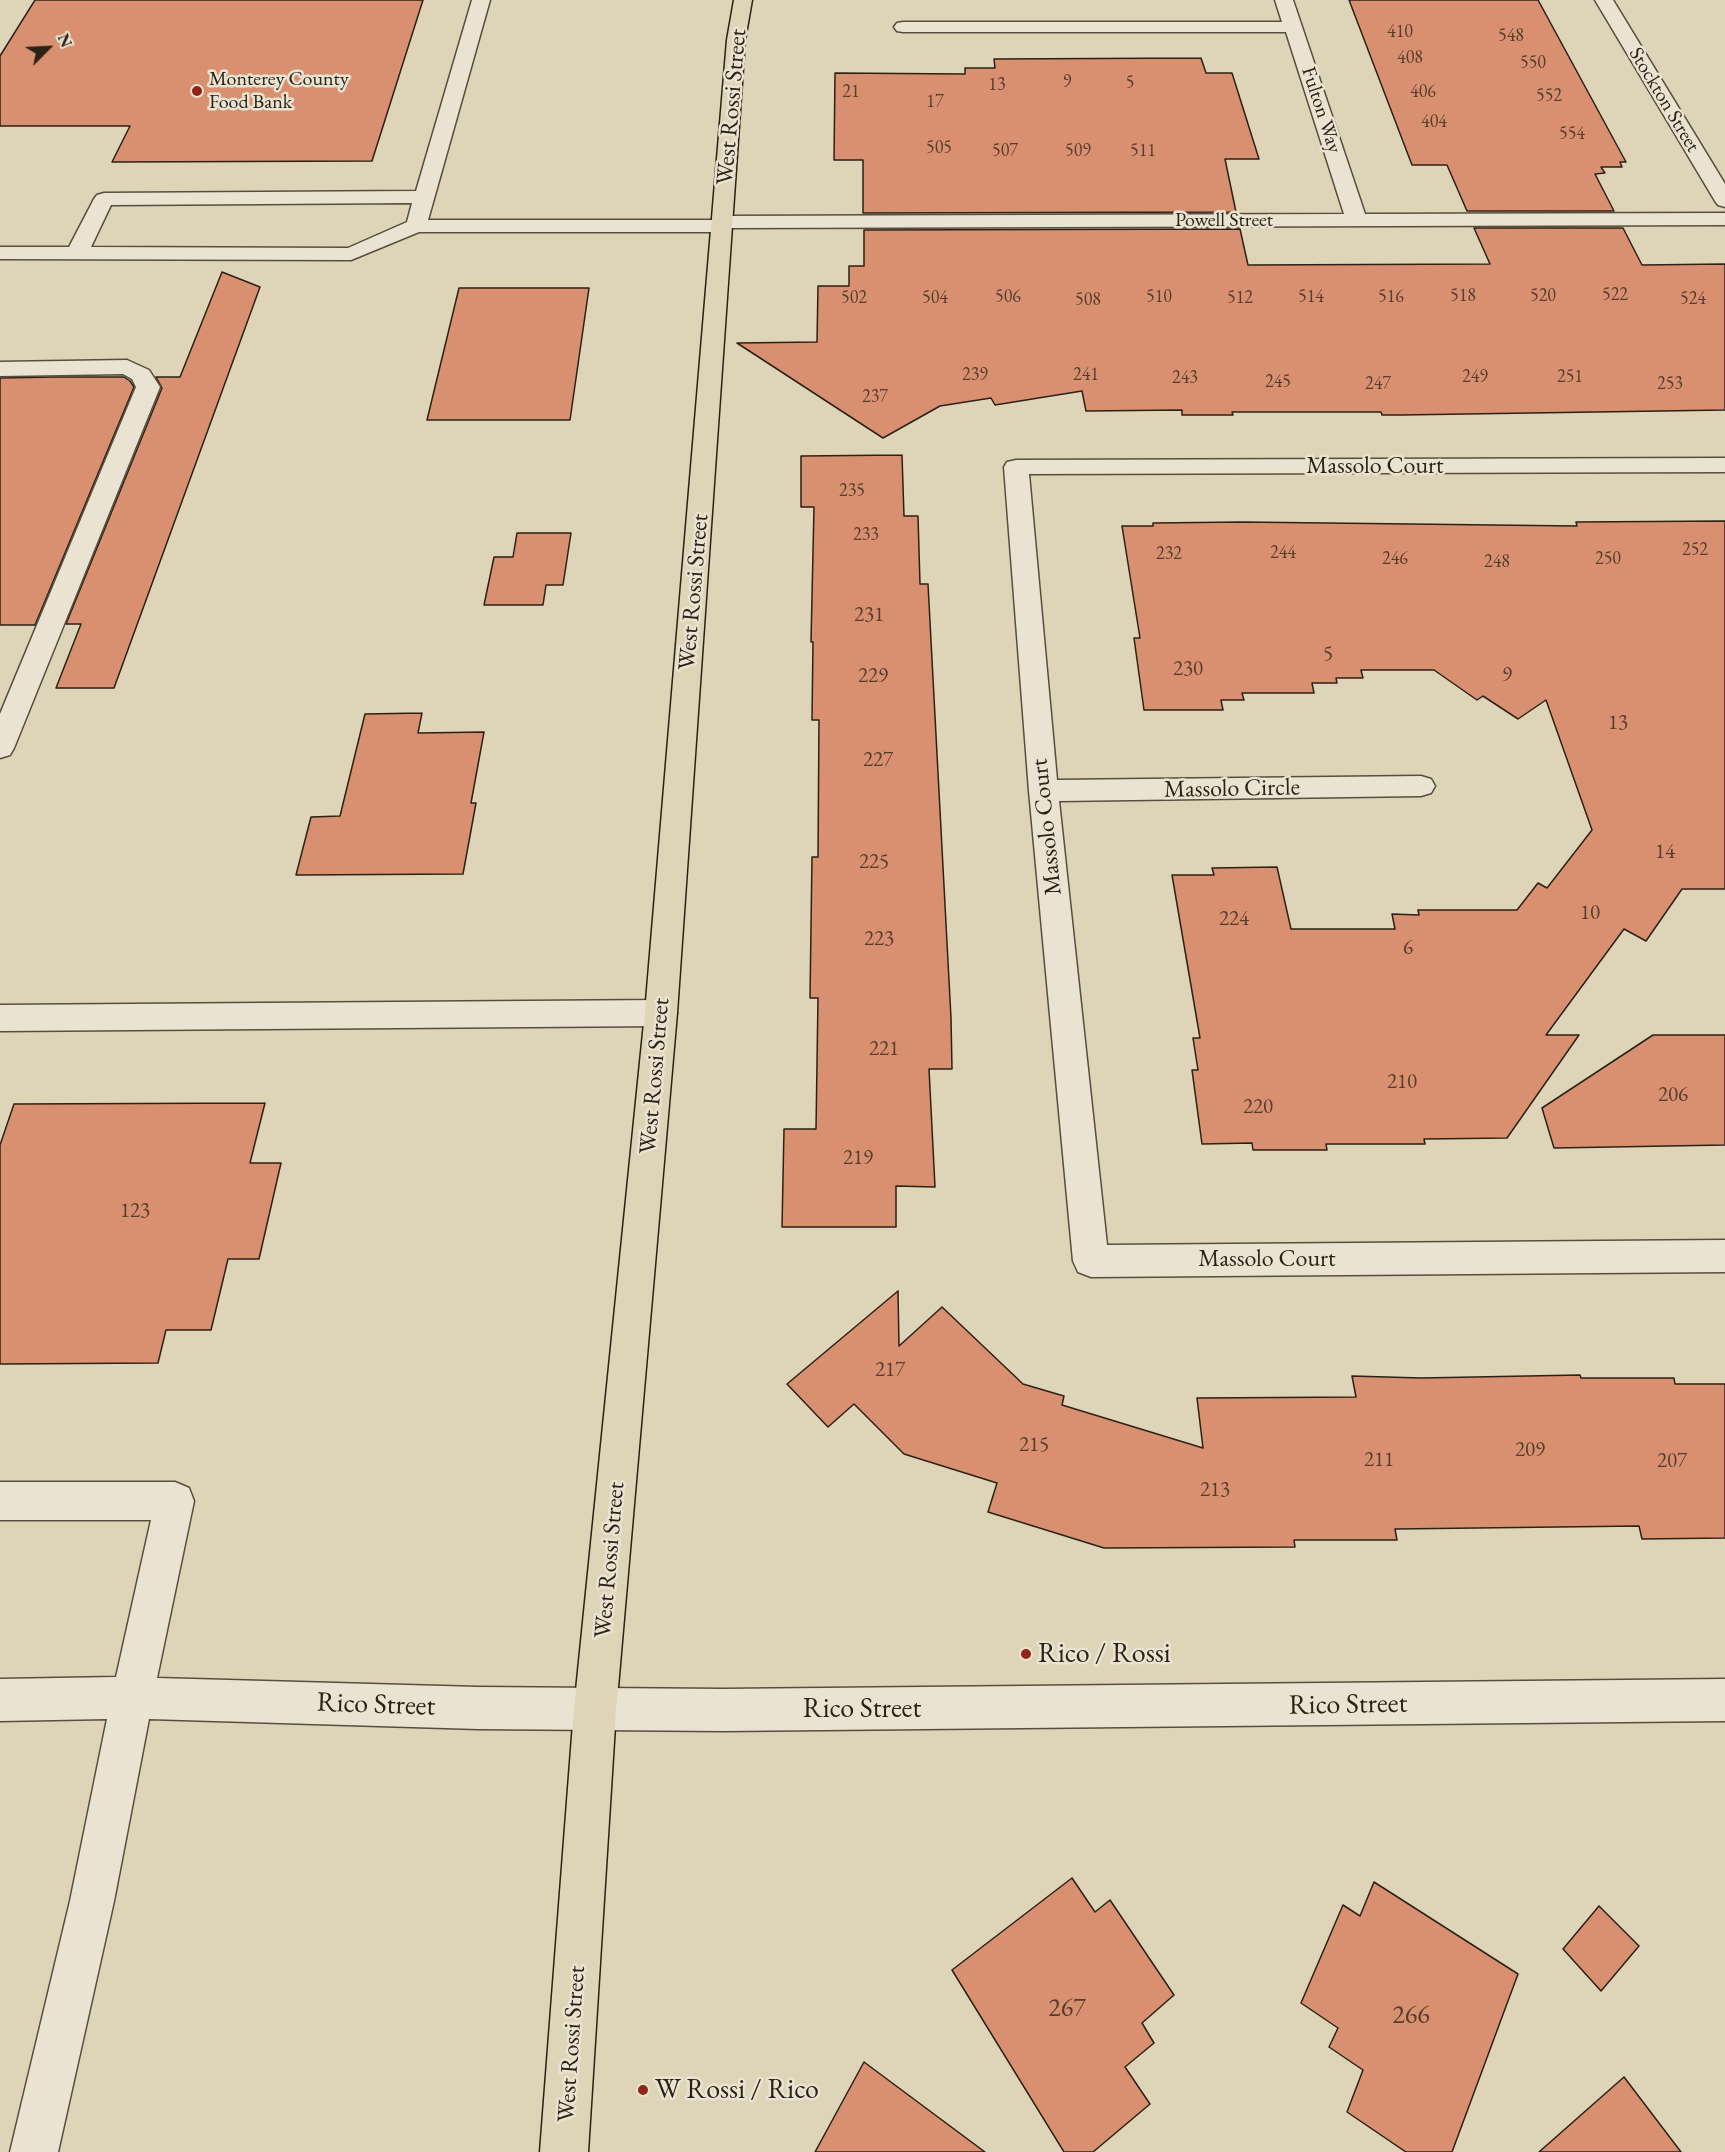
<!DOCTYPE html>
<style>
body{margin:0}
#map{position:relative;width:1725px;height:2152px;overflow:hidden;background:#ded4b8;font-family:"EB Garamond",serif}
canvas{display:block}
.north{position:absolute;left:18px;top:18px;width:60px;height:60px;-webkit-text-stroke:4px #eae3d1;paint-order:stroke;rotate:66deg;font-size:16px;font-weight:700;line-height:24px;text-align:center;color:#2c2115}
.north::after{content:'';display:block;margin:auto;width:21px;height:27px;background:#2c2115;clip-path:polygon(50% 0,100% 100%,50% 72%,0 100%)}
</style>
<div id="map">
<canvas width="1725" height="2152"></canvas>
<div class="north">N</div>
</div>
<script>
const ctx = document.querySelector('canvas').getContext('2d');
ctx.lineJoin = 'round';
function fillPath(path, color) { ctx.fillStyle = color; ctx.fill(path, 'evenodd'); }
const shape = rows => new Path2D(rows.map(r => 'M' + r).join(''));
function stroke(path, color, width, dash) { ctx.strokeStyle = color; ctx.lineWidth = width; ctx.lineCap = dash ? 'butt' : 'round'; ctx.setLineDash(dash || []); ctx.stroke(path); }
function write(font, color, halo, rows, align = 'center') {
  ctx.font = font + ' "EB Garamond",serif'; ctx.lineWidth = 5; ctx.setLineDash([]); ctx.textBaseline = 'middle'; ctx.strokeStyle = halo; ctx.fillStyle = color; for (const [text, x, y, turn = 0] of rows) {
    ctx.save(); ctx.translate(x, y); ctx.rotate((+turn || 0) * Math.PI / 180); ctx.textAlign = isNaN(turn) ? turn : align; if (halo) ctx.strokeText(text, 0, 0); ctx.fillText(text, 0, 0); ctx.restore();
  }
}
const building = shape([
 [35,0,423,0,372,161,112,162,130,126,0,126,0,56,35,0],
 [1349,0,1538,0,1626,162,1620,162,1622,167,1601,167,1605,173,1595,174,1614,211,1467,211,1447,165,1412,165,1349,0],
 [1201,58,1206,73,1232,73,1259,159,1225,159,1236,212,863,213,863,160,834,160,835,73,965,74,965,68,995,68,994,59,1201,58],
 [1474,228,1623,228,1642,265,1725,264,1725,410,1401,415,1382,415,1381,412,1232,412,1233,415,1182,415,1182,410,1086,411,1082,391,995,405,991,398,940,406,883,438,737,343,817,342,818,286,849,286,849,266,864,266,864,230,1240,229,1248,265,1490,264,1474,228],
 [222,272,260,287,114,688,56,688,81,624,66,624,162,388,156,377,180,377,222,272],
 [459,288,589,288,570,420,427,420,459,288],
 [55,377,124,377,130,381,134,387,35,625,0,625,0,378,55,377],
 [902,455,904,516,918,516,920,584,928,584,951,1018,952,1069,929,1069,935,1187,896,1186,896,1227,782,1227,784,1129,816,1129,818,998,810,998,812,857,818,857,819,720,812,720,813,642,811,642,814,507,801,507,801,456,902,455],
 [1725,521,1725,889,1682,889,1646,941,1624,929,1546,1035,1579,1035,1507,1138,1424,1139,1425,1144,1326,1144,1327,1150,1253,1150,1252,1143,1202,1144,1192,1070,1198,1070,1193,1038,1200,1038,1172,875,1214,875,1212,868,1277,867,1291,929,1395,929,1392,914,1419,915,1418,910,1517,910,1538,883,1547,888,1592,830,1546,700,1518,719,1483,696,1477,700,1434,670,1361,670,1363,678,1336,678,1337,683,1312,683,1314,693,1242,693,1244,700,1221,700,1223,710,1144,710,1134,638,1140,638,1122,526,1153,526,1153,523,1242,522,1577,526,1576,522,1725,521],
 [517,533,571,533,563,585,546,585,543,605,484,605,494,557,513,557,517,533],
 [422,713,418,733,484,732,471,803,476,803,463,874,296,875,311,817,340,816,365,714,422,713],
 [1653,1035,1725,1035,1725,1145,1554,1148,1542,1108,1653,1035],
 [265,1103,250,1163,281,1163,259,1259,228,1259,211,1330,166,1330,158,1363,0,1364,0,1145,14,1104,265,1103],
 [898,1291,899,1346,942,1307,1023,1384,1064,1396,1062,1405,1203,1448,1197,1398,1356,1397,1352,1376,1421,1378,1580,1375,1581,1378,1674,1378,1675,1384,1725,1384,1725,1538,1642,1539,1639,1526,1395,1529,1397,1540,1294,1540,1295,1547,1104,1548,988,1512,997,1483,904,1454,854,1404,828,1427,787,1384,898,1291],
 [1072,1878,1095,1912,1110,1900,1174,1995,1142,2023,1154,2043,1125,2067,1150,2104,1093,2152,1064,2152,952,1970,1072,1878],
 [1374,1882,1518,1974,1452,2152,1406,2152,1347,2112,1363,2070,1329,2047,1338,2028,1301,2003,1343,1905,1360,1916,1374,1882],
 [1599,1906,1639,1946,1601,1991,1563,1949,1599,1906],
 [864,2062,985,2152,815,2152,864,2062],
 [1624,2077,1681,2152,1539,2152,1624,2077]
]);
const minor = shape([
 [472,0,490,0,428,220,714,220,723,216,1344,214,1286,32,903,32,897,31,894,27,897,23,903,22,1282,22,1275,0,1293,0,1365,214,1725,213,1725,225,732,228,723,232,419,232,351,260,0,259,0,247,69,247,94,199,97,195,104,193,416,191,472,0],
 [412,203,407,222,348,248,91,247,111,205,412,203],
 [1595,0,1613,0,1725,184,1725,207,1718,205,1715,201,1595,0],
 [127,360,149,370,160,387,14,748,10,755,0,758,0,714,136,387,132,379,123,374,0,376,0,362,127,360],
 [1725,458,1725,472,1029,474,1057,780,1421,776,1431,779,1435,786,1431,793,1421,796,1059,801,1107,1245,1725,1240,1725,1272,1091,1277,1078,1272,1073,1261,1029,791,1004,467,1007,462,1016,460,1725,458],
 [661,1000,672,1004,677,1013,672,1022,661,1026,0,1031,0,1005,661,1000],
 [0,1482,175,1482,189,1488,194,1501,157,1678,478,1687,723,1689,1725,1679,1725,1721,723,1731,478,1729,149,1719,114,1901,58,2152,10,2152,70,1901,107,1719,0,1721,0,1679,116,1677,151,1520,0,1520,0,1482]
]);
const major = shape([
 [734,0,752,0,745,40,677,1013,616,1710,588,2152,540,2152,574,1710,645,1013,727,40,734,0]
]);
const markers = [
 [197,91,6,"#8f2418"],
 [1026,1654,6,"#8f2418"],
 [643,2090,6,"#8f2418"]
];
const farNumbernames = [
 ["410",1400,32],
 ["548",1511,36],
 ["408",1410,58],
 ["550",1533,63],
 ["9",1067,82],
 ["5",1130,83],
 ["13",997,85],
 ["21",851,92],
 ["406",1423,92],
 ["552",1549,96],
 ["17",935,102],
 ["404",1434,122],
 ["554",1572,134],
 ["505",939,148],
 ["507",1005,151],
 ["509",1078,151],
 ["511",1143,151],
 ["522",1615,295],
 ["518",1463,296],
 ["520",1543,296],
 ["506",1008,297],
 ["510",1159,297],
 ["514",1311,297],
 ["516",1391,297],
 ["502",854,298],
 ["504",935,298],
 ["512",1240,298],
 ["524",1693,299],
 ["508",1088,300],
 ["239",975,375],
 ["241",1086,375],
 ["249",1475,377],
 ["251",1570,377],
 ["243",1185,378],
 ["245",1278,382],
 ["247",1378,384],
 ["253",1670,384],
 ["237",875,397],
 ["235",852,491],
 ["233",866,535],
 ["252",1695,550],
 ["244",1283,553],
 ["232",1169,554],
 ["246",1395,559],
 ["250",1608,559],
 ["248",1497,562]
];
const farPoinames = [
 ["Monterey County",209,80],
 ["Food Bank",209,103]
];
const farStreetnames = [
 ["Stockton Street",1664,100,59],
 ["Fulton Way",1321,110,72],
 ["Powell Street",1224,221]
];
const numberNames = [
 ["231",869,615],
 ["5",1328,654],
 ["230",1188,669],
 ["9",1507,675],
 ["229",873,676],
 ["13",1618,723],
 ["227",878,760],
 ["14",1665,852],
 ["225",874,862],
 ["10",1590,913],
 ["224",1234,919],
 ["223",879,939],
 ["6",1408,948],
 ["221",884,1049],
 ["210",1402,1082],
 ["206",1673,1095],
 ["220",1258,1107],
 ["219",858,1158],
 ["123",135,1211],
 ["217",890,1370],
 ["215",1034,1445],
 ["209",1530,1450],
 ["211",1379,1460],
 ["207",1672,1461],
 ["213",1215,1490]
];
const streetNames = [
 ["West Rossi Street",732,107,-85],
 ["Massolo Court",1375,466],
 ["West Rossi Street",694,592,-85],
 ["Massolo Circle",1232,789,-1],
 ["Massolo Court",1047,827,-96],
 ["West Rossi Street",655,1076,-85],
 ["Massolo Court",1267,1259],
 ["West Rossi Street",610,1560,-85],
 ["West Rossi Street",572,2044,-86]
];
const nearNumbernames = [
 ["267",1067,2009],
 ["266",1411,2016]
];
const nearPoinames = [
 ["Rico / Rossi",1038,1654],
 ["W Rossi / Rico",655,2090]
];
const nearStreetnames = [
 ["Rico Street",376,1705,2],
 ["Rico Street",1348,1705,-1],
 ["Rico Street",862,1709]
];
fillPath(building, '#d89070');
stroke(building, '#2c2115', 1.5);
stroke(minor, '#584e3e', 3);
stroke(major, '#2c2115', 3);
fillPath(minor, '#eae3d1');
fillPath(major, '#ded4b8');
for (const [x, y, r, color] of markers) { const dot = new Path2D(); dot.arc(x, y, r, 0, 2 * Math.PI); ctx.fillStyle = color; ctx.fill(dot); stroke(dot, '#eae3d1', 2); }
write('18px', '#573d2c', null, farNumbernames);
write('20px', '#2c2115', '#eae3d1', farPoinames, 'left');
write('20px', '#2c2115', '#eae3d1', farStreetnames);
write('21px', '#573d2c', null, numberNames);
write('24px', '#2c2115', '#eae3d1', streetNames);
write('26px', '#573d2c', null, nearNumbernames);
write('28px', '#2c2115', '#eae3d1', nearPoinames, 'left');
write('28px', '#2c2115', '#eae3d1', nearStreetnames);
</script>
